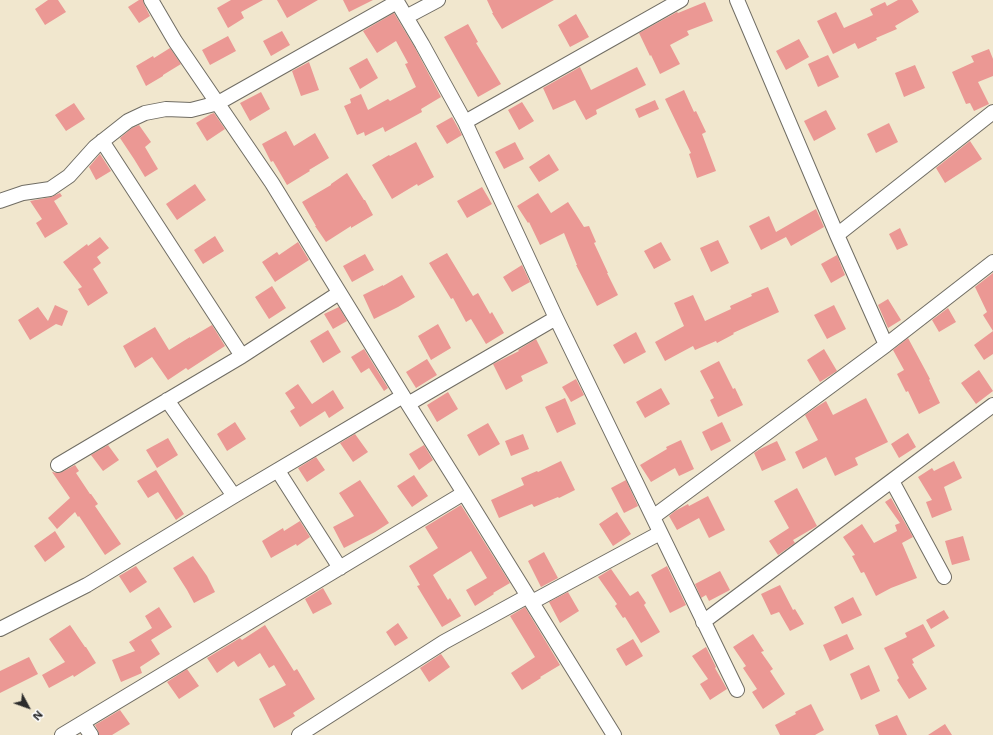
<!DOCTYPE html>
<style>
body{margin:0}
#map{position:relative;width:993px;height:735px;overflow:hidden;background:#f1e7ce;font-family:"Shantell Sans",sans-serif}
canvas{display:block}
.north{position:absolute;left:8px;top:687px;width:40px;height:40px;-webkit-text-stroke:3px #fff;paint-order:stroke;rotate:131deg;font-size:11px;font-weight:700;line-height:16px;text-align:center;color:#2b2b2b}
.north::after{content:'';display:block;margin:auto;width:14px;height:18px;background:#2b2b2b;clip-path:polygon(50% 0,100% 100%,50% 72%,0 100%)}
</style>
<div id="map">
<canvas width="993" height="735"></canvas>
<div class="north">N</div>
</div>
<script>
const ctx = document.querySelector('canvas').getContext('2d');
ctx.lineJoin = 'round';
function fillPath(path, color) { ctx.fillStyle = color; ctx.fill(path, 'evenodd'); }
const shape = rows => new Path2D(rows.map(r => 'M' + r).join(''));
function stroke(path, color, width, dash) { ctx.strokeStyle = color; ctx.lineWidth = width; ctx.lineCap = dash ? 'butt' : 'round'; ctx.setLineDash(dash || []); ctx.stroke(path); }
const building = shape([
 [48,0,58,0,66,12,45,25,35,9],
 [139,0,143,0,144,4,150,16,139,23,128,7],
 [231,0,263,0,241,12,244,18,228,28,217,8],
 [277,0,318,0,287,18],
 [343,0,373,0,349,12],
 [487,0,554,0,502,29,492,13,493,13],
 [898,0,912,0,919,12,895,26,897,29,876,38,877,40,858,49,855,43,833,54,817,21,836,12,844,28,873,15,870,9,885,2,887,6],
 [705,2,713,21,687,31,689,35,670,45,680,64,660,74,651,55,650,56,639,33,677,12,678,13],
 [394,13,415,48,441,97,421,109,422,112,385,132,383,127,365,136,364,132,357,135,344,106,351,103,350,99,361,94,368,110,388,99,390,101,416,87,405,64,408,63,396,41,377,53,363,31],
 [576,14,589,37,570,47,558,25],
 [468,24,478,42,476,43,501,84,478,97,444,37],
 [282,31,290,45,271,56,263,41],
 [228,36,236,51,210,65,202,50],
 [799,39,809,57,786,70,776,51],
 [170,48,181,64,163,75,163,76,146,86,136,66,153,56,154,58],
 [989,49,993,59,993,76,978,82,989,104,974,111,970,103,966,104,952,72,974,62,971,56],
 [828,55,839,77,818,87,808,64],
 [367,58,378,78,360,89,349,68],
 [309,62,319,90,301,96,292,71],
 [915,65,925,88,904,97,895,73],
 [580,67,591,90,637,67,646,85,596,110,597,114,586,120,575,100,553,110,543,88],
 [684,90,694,112,696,111,706,132,702,134,716,171,697,178,689,154,691,153,665,99],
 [261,92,270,109,250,121,240,103],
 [655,100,659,109,639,118,635,109],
 [522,102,534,121,519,130,508,110],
 [74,103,85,119,66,131,55,115],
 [826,110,836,129,814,141,804,121],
 [214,113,225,129,207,141,196,123,211,114],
 [452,117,462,135,447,144,436,126],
 [889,123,898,142,876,153,867,134],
 [139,125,151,142,145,147,158,169,145,177,134,159,120,138,132,128],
 [286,131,294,146,315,133,329,158,309,170,310,171,287,185,273,161,271,162,262,144],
 [970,141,982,159,945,183,936,168],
 [416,142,434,177,418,186,417,184,392,199,372,165,389,155,390,156],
 [515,142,524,159,504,169,495,152],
 [100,154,111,171,96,180,89,167],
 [549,154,559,170,539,182,529,167],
 [347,173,364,200,365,200,373,215,351,228,351,226,326,242,315,226,316,226,302,202,331,185,331,184],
 [195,184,206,200,177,220,166,204],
 [482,187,492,204,467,218,457,201],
 [60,193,62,196,54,201,68,224,45,238,36,223,42,219,30,201,51,197],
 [538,193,551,213,568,202,584,227,589,226,596,242,594,243,608,273,607,273,618,295,597,306,576,265,577,265,564,233,540,245,529,222,528,223,517,206],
 [816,209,824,227,791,246,786,237,761,250,749,226,769,216,776,232],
 [900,228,908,245,897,250,889,234],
 [215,236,224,251,203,264,194,250],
 [100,237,109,248,97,257,101,263,93,269,108,293,88,306,78,289,82,287,63,262,87,244,88,246],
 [718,240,729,263,711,272,700,248],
 [298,242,309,260,275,282,262,262,277,252,279,255],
 [661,242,671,260,654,269,644,251],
 [447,253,473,296,478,293,490,314,492,312,504,333,486,344,471,319,466,322,453,298,451,299,429,263],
 [365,254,374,270,352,282,343,266],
 [837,255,845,275,831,283,821,264],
 [522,265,530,282,512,292,503,277],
 [993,273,993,354,984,360,974,345,993,331,983,315,987,312,975,287],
 [402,275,415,297,398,307,374,319,363,295,383,285,383,286],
 [272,286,286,308,269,319,255,297],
 [768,287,779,312,733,333,734,334,717,343,716,341,695,350,693,346,665,361,655,342,684,326,674,303,693,295,705,321,731,309,730,306,752,296,751,294],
 [888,299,901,320,888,328,878,305],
 [55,305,68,311,62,326,56,324,30,340,18,320,38,307,48,321],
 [834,305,846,329,827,339,814,315],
 [339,307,347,321,333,329,324,314],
 [948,308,956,322,939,332,932,320],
 [438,324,451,348,431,360,418,336],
 [212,325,225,346,188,370,186,368,168,380,152,357,135,368,123,346,155,327,169,350,190,337,190,338],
 [328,330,341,352,323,363,310,341],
 [636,332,646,352,624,364,613,345],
 [908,338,930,379,929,380,940,403,919,414,908,391,906,392,897,374,904,370,893,350],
 [536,339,548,363,521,376,523,381,506,390,493,364,519,351,518,350],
 [364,349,388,388,384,391,369,368,361,373,351,357],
 [824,349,837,371,820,382,807,360],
 [427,359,437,375,416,388,406,372],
 [719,361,733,389,735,388,743,405,718,417,710,400,714,398,700,371],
 [979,370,993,391,976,404,961,383],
 [576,379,584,395,571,402,562,387],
 [298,384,312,404,333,390,344,408,329,418,325,411,300,427,290,411,295,408,285,393],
 [661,388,670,404,645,418,636,402],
 [448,392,458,409,437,422,427,405],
 [565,398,576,424,557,433,545,407],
 [866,398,888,442,855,458,858,465,835,476,826,457,803,469,795,452,818,440,805,415,818,406,826,401,833,415],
 [235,422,246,439,227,451,217,434],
 [722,422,731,441,711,451,702,432],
 [488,423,500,444,479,456,467,435],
 [908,433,916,447,899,458,891,444],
 [355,434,368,452,353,462,340,443],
 [523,434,529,449,511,456,505,441],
 [168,438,178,455,157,468,146,450],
 [681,440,694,469,679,476,675,468,651,482,640,465,667,449,666,447],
 [777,441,786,460,762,471,754,453,760,449],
 [108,445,119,460,103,471,91,455],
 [424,445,433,460,419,470,409,454],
 [316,457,325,470,307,482,298,468],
 [561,461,575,490,559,498,558,497,534,507,532,504,499,518,491,500,524,485,521,478,537,471,538,472],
 [954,461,962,478,944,487,952,510,932,518,926,502,932,500,918,477,932,468,934,471],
 [75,465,79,471,76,473,90,494,91,494,98,504,95,506,121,544,105,555,79,516,78,517,75,512,57,529,48,518,70,498,52,472,58,473,62,472],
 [156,470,184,514,176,520,158,492,148,498,137,481],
 [414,475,428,496,412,507,397,486],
 [360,480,389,523,375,532,344,548,333,527,354,516,339,493],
 [626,480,638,506,624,513,611,488],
 [797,488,817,526,793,540,795,543,778,555,769,541,789,528,774,501],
 [708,496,725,530,709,538,699,518,677,530,669,516,675,511,688,504,689,506],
 [891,498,913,537,902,543,917,578,891,588,876,596,864,572,861,573,852,556,855,555,843,537,862,524,874,543,897,531,895,525,900,523,885,502],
 [461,505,510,583,493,593,494,594,475,606,466,590,487,578,471,551,437,572,433,575,448,600,450,598,461,616,442,627,417,586,420,585,409,566,438,548,425,527],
 [617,512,631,534,613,546,599,524],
 [300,521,310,537,297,546,296,544,271,558,262,541,283,528,284,531],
 [55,531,65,547,45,562,34,546],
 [963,536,970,560,952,565,945,541],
 [544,552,558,578,541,587,528,561],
 [193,556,207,576,215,592,194,603,187,590,173,568],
 [136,566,147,582,130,593,119,576],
 [667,566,686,605,670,613,651,575],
 [611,569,630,596,638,591,646,603,644,605,660,632,641,643,625,617,623,618,615,606,617,604,598,577],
 [720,571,730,590,709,601,706,595,701,598,695,584],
 [780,585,793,610,795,609,804,624,790,631,779,612,771,615,761,594],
 [323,588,332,604,313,614,305,599],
 [568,592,579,611,560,623,549,602],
 [853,597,862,615,842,624,834,607],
 [159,607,172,627,151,640,160,654,140,667,142,673,121,682,112,660,135,651,129,642,152,628,145,616],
 [525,607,560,665,540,677,541,678,522,690,511,673,535,657,510,616],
 [944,610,949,618,931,629,926,620],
 [398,623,408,638,395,646,386,632],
 [923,624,935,646,912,659,914,663,912,664,927,689,909,699,897,680,899,678,884,648,907,637,905,633],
 [70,625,85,647,86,647,96,663,74,677,73,675,49,688,42,675,65,662,49,639],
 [265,625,294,671,297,669,315,699,293,713,295,716,274,728,259,699,286,685,274,665,269,668,260,653,238,667,234,661,217,673,207,658,240,638,242,640],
 [753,634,764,651,761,652,773,669,770,671,785,694,763,709,752,692,757,689,743,668,746,666,733,647],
 [847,634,854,649,830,661,823,645],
 [633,639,643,656,626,666,616,649],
 [706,647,716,667,715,668,727,689,710,700,700,684,708,679,692,656],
 [441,654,450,667,429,682,420,668],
 [29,657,38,674,0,693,0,671],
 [869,665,880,691,861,700,850,674],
 [187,669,199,686,179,699,167,682],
 [811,704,824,730,815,735,780,735,775,725,796,714,795,712],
 [120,710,130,724,112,735,99,735,98,731,95,725],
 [897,715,907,735,879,735,875,725],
 [945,724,952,735,928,735]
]);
const minor = shape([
 [151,0,175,41,272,183,403,396,464,493,614,735],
 [396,0,422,44,465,122,556,318,737,690],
 [737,0,837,235,886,345],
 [406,17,438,0],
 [465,122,681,0],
 [102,141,242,356],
 [0,201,23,193,50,189,69,176,95,147,128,121,145,113,166,109,191,110,218,103,397,2],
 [837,235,993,112],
 [167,400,234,496],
 [408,404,556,318],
 [58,465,242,356,339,293],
 [278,471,340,568],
 [892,481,944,577],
 [653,517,886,345,993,262],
 [532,602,660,533],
 [703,622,993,405],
 [0,629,87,585,234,496,403,396],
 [83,723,91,735],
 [62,735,464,493],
 [299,735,444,642,528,596]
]);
fillPath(building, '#eb9894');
stroke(minor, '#706d64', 16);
stroke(minor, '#fff', 14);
</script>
